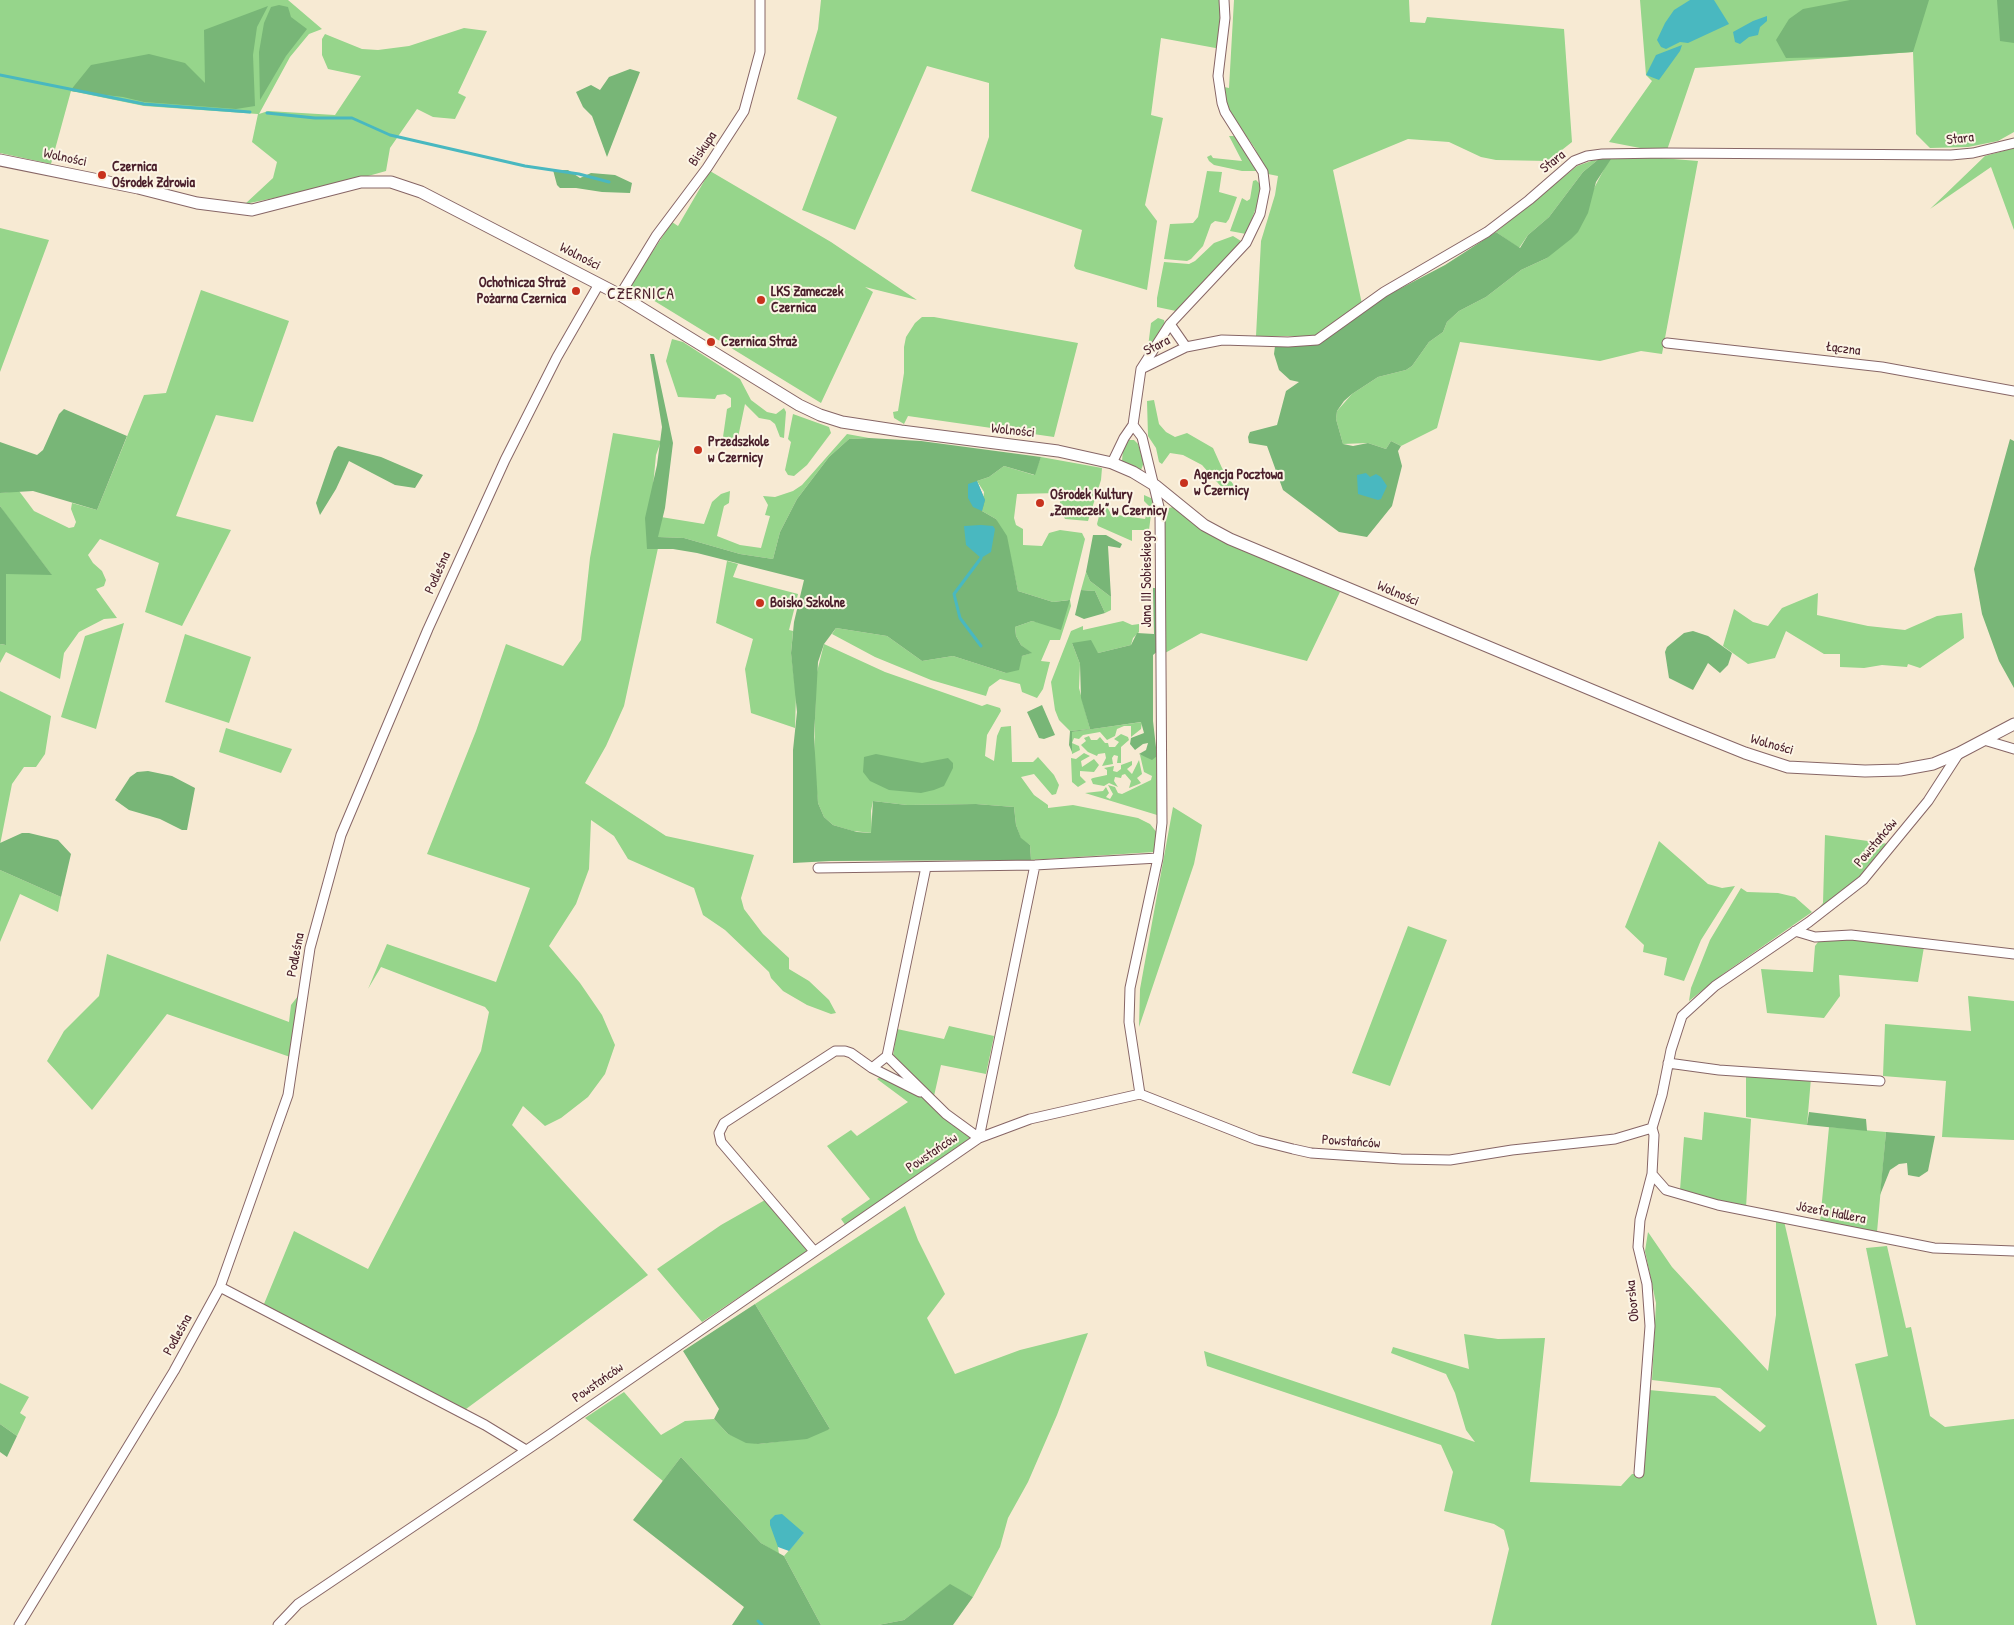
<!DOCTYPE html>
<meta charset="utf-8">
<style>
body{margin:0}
canvas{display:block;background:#f7ead3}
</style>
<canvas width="2014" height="1625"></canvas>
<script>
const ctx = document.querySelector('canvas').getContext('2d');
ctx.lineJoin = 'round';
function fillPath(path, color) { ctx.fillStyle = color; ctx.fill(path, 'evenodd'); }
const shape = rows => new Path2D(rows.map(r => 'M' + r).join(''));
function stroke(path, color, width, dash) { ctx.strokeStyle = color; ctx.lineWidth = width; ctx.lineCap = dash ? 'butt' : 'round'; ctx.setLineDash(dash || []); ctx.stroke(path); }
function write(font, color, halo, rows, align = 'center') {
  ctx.font = font + ' "Patrick Hand",sans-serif'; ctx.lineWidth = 4; ctx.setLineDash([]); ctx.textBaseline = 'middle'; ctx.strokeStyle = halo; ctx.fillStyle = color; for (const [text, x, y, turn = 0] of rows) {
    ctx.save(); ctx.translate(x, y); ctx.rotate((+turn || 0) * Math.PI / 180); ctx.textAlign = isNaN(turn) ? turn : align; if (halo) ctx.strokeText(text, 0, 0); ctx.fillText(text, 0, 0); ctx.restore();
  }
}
const green = shape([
 [0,0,288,0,322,29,309,34,290,57,259,114,268,111,335,115,361,76,328,69,322,55,322,39,325,34,362,49,378,50,409,46,464,28,487,31,458,93,466,97,455,119,433,117,417,109,390,148,386,171,336,185,245,204,273,178,277,162,252,142,258,114,144,106,71,91,51,164,0,153],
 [821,0,1224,0,1221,49,1161,38,1151,115,1163,118,1145,205,1157,221,1147,290,1076,269,1074,266,1082,230,971,191,989,137,989,83,927,66,855,230,802,210,837,117,797,99,818,29],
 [1234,0,1409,0,1410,22,1425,23,1427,17,1564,29,1572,142,1548,161,1496,160,1481,157,1449,142,1408,139,1333,170,1362,304,1316,336,1256,336,1261,241,1275,195,1278,176,1268,174,1254,147,1229,111,1226,99,1224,87,1229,88],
 [1640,0,2014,0,2014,132,1998,141,1968,147,1930,148,1916,134,1913,52,1695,68,1666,153,1609,142,1652,81,1646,75],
 [1229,136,1236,136,1258,171,1242,171,1214,165,1209,161,1207,157,1211,155,1213,158,1242,161],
 [2014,148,2014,230,1991,167,1930,209,1985,156],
 [1612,154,1698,161,1662,354,1641,351,1600,361,1460,342,1437,428,1401,446,1391,441,1386,449,1368,443,1343,444,1336,419,1337,411,1352,394,1378,377,1406,370,1412,366,1429,342,1443,332,1447,322,1459,311,1486,297,1521,270,1547,258,1592,192],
 [1600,158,1583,172,1549,217,1528,235,1519,248,1496,232,1577,166],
 [710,171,831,242,917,300,865,287,873,292,821,403,630,286,672,222,678,226],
 [1207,171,1222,172,1219,192,1237,197,1229,219,1226,223,1215,221,1211,224,1203,246,1191,259,1187,261,1164,259,1170,224,1193,223,1198,217],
 [1256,180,1261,185,1261,195,1246,234,1230,231,1242,198,1247,201,1250,199,1253,181],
 [0,228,49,240,0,372],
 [1233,236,1241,241,1231,255,1176,311,1157,307,1157,298,1164,262,1189,264,1195,261,1214,243],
 [201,290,289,321,253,422,216,415,176,516,231,530,182,626,145,612,159,563,100,539,88,555,93,563,102,571,106,580,104,586,96,589,117,618,104,619,79,632,64,653,60,679,6,652,0,663,0,644,5,645,6,573,51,574,4,512,0,506,0,493,19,491,34,511,69,528,74,527,76,522,71,509,72,503,97,510,144,395,166,393],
 [922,317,934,317,1078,343,1054,437,908,416,904,424,894,418,893,412,898,411,904,373,904,347,906,337,915,323],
 [1158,318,1164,320,1165,324,1152,347,1148,347,1151,323],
 [672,339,683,342,740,379,751,400,767,412,776,414,784,408,786,412,784,438,780,437,775,424,770,420,759,418,745,404,736,447,722,444,727,409,731,407,731,398,725,394,717,395,715,399,678,397,666,361],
 [1154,400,1159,424,1166,432,1175,437,1187,433,1213,448,1222,468,1235,487,1234,495,1230,496,1225,491,1202,465,1183,455,1170,453,1162,464,1159,462,1156,448,1148,436,1147,401],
 [793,414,829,427,831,433,807,465,794,476,788,475,785,470,791,442,788,439],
 [613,433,661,441,656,455,647,549,658,548,624,706,606,746,585,783,666,836,754,855,741,898,744,909,763,934,789,958,789,969,809,981,829,1000,836,1013,831,1014,807,1005,783,991,771,978,769,972,725,930,703,915,694,888,628,859,614,836,591,820,589,869,576,904,549,946,580,983,602,1015,615,1045,605,1074,588,1097,561,1118,545,1126,523,1106,512,1125,648,1275,466,1409,485,1425,264,1309,264,1304,294,1231,368,1269,481,1051,489,1012,485,1007,381,967,368,989,387,944,496,982,530,888,427,854,476,731,506,644,563,666,581,640,590,558],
 [847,434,869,438,849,439,829,457,797,499,780,532,773,559,740,554,684,538,657,537,661,517,704,524,712,502,721,494,730,491,729,503,724,506,717,536,740,545,761,548,770,516,765,515,768,505,763,496,775,497,793,491,802,485],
 [1129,440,1134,440,1138,444,1144,462,1141,470,1122,461,1123,449],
 [1041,457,1102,468,1101,480,1088,521,1065,519,1061,511,1059,493,1017,494,1014,518,1016,525,1023,529,1023,545,1042,546,1049,533,1060,530,1082,533,1085,539,1070,600,1071,606,1060,640,1050,640,1041,661,1050,662,1043,689,1037,698,1022,692,1020,684,1000,679,989,687,986,696,931,680,875,657,832,634,836,628,887,636,922,661,953,656,1006,673,1022,656,1031,653,1021,645,1016,636,1015,627,1032,621,1041,623,1069,600,1053,602,1018,591,1009,550,996,519,982,511,984,492,977,481,989,477,1004,466,1034,475],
 [1144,495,1153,499,1149,530,1132,530,1132,541,1098,526,1097,524,1100,512,1106,505,1111,514,1145,519,1149,506,1144,501],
 [1173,507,1199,528,1340,592,1307,661,1201,633,1165,653,1163,512,1165,509],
 [727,561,738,564,733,577,798,594,789,630,793,631,791,653,796,694,795,728,751,713,745,669,753,639,716,623],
 [1086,572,1090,581,1111,597,1111,610,1105,613,1095,591,1081,590],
 [1818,593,1817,615,1868,626,1905,630,1937,616,1962,613,1964,638,1920,668,1908,664,1907,667,1882,665,1864,668,1840,667,1840,654,1824,654,1786,631,1775,658,1748,664,1723,646,1734,609,1753,622,1768,626,1782,608],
 [1123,621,1132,625,1139,624,1139,632,1133,638,1131,645,1098,653,1072,643,1080,664,1079,688,1090,729,1070,731,1059,720,1055,710,1051,682,1071,631,1083,626,1083,630],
 [124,623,96,729,61,717,85,636],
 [185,634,251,657,229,723,165,702],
 [824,644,885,672,982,706,987,704,1000,708,1001,711,987,735,985,756,994,761,997,736,1001,727,1011,726,1012,762,1033,762,1038,757,1054,775,1059,785,1056,794,1052,795,1034,774,1021,777,1034,795,1048,805,1048,808,1073,805,1138,818,1150,824,1158,834,1154,852,1031,860,1030,845,1021,839,1016,825,1014,807,976,804,907,805,873,801,871,811,872,833,853,831,833,825,824,817,818,803,814,762,816,676],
 [0,691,51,716,45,754,36,767,24,767,12,784,0,845],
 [1142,722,1141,729,1131,737,1131,726,1124,726,1117,729,1115,736,1107,740,1100,732,1083,735,1079,739,1074,738,1072,743,1079,746,1080,750,1072,754,1071,732],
 [226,728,292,749,281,773,219,752],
 [1121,734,1128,737,1129,740,1121,747,1121,763,1117,763,1118,756,1114,755,1112,758,1113,764,1102,766,1106,758,1105,753,1098,754,1097,756,1088,752,1081,745,1086,741,1084,738,1089,736,1091,740,1097,740,1100,737,1105,743,1108,743,1109,747,1115,747,1119,742,1114,739],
 [1084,753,1090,756,1081,761,1082,767,1094,759,1099,765,1094,772,1080,771,1080,776,1086,782,1078,787,1072,782,1071,758,1076,759],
 [1140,755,1157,756,1157,815,1085,793,1103,791,1106,787,1109,793,1106,797,1110,799,1113,794,1108,785,1115,787,1118,793,1122,794,1151,780,1152,776,1144,772],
 [1139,760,1142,774,1137,778,1141,783,1139,784,1129,788,1131,781,1125,774,1122,775,1121,778,1115,777,1114,781,1118,787,1109,783,1104,786,1093,784,1091,779,1093,778,1107,775,1107,770,1104,768,1114,766,1113,771,1117,772,1121,769,1121,765,1132,761,1132,765,1127,769,1132,774],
 [1173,807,1202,825,1194,864,1139,1027,1140,989],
 [1825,835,1889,844,1860,877,1815,913,1823,903],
 [1659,841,1708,884,1722,888,1735,886,1701,940,1684,981,1664,975,1667,958,1643,952,1644,945,1625,927],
 [0,870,61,897,58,912,20,894,0,942],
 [1741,888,1747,892,1778,893,1795,897,1812,912,1723,974,1689,1001,1691,988,1710,940],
 [1408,926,1447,940,1390,1086,1352,1073],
 [1850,938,1924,947,1918,982,1839,975,1840,996,1824,1018,1767,1013,1761,969,1813,972,1815,946,1818,942],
 [107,954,289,1022,291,1005,298,996,298,1027,293,1058,167,1014,92,1110,47,1061,64,1031,99,996],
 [1968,996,2014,1001,2014,1140,1942,1137,1946,1081,1883,1076,1885,1024,1971,1031],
 [949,1026,994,1036,986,1074,941,1065,934,1096,893,1056,897,1029,944,1039],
 [1746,1075,1811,1078,1807,1125,1746,1117],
 [880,1077,923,1097,971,1138,846,1226,841,1219,870,1199,827,1146,851,1130,857,1136,908,1102,877,1079],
 [1704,1112,1751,1119,1746,1208,1680,1190,1684,1137,1702,1140],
 [1829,1127,1886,1132,1877,1232,1820,1222],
 [765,1200,809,1250,702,1322,657,1269,721,1225],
 [905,1206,918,1240,945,1294,927,1318,955,1374,1020,1350,1088,1333,1057,1415,1028,1482,1008,1518,1000,1547,973,1597,950,1585,904,1620,878,1625,821,1625,784,1556,804,1533,778,1547,779,1554,761,1543,681,1457,663,1481,585,1418,624,1392,661,1435,685,1421,714,1419,728,1434,758,1444,792,1440,830,1429,755,1304],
 [1776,1220,1784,1221,1877,1625,1491,1625,1509,1549,1504,1530,1494,1524,1444,1511,1453,1472,1441,1445,1207,1366,1204,1351,1475,1442,1466,1430,1455,1393,1446,1374,1391,1353,1393,1347,1469,1369,1464,1334,1498,1339,1545,1338,1530,1482,1621,1486,1632,1474,1642,1474,1649,1390,1715,1396,1760,1432,1766,1426,1720,1388,1652,1380,1656,1303,1645,1251,1648,1232,1672,1267,1768,1371,1776,1315],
 [1887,1246,1906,1328,1911,1327,1930,1416,1945,1427,2014,1419,2014,1625,1916,1625,1855,1364,1888,1356,1866,1248],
 [0,1383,29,1397,20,1413,26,1417,17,1436,0,1424]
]);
const forest = shape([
 [1850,0,1929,0,1913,52,1840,57,1786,58,1776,40,1789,19,1803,9],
 [1997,0,2014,0,2014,43,2000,41],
 [279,5,288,7,291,17,307,29,286,56,260,100,259,52,264,23,271,7],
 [268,6,257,27,253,55,255,106,236,109,144,102,123,97,70,91,91,65,149,54,185,63,205,83,204,30],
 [630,69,640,72,607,157,592,116,583,107,576,92,591,85,600,90,609,77],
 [1600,158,1611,159,1596,182,1588,213,1578,232,1571,239,1547,258,1521,270,1486,297,1459,311,1447,322,1443,332,1429,342,1412,366,1406,370,1378,377,1352,394,1344,401,1337,411,1336,419,1343,444,1353,446,1368,443,1386,449,1391,441,1401,446,1398,451,1402,466,1392,506,1367,537,1339,532,1283,490,1267,446,1249,443,1248,437,1250,432,1277,425,1286,391,1299,382,1290,380,1279,370,1274,354,1275,346,1316,344,1388,295,1445,265,1496,232,1520,248,1528,235,1549,217,1583,172],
 [553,170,568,170,580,178,591,173,615,175,632,183,630,193,602,192,576,188,560,188,557,185],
 [650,354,654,354,673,443,665,508,658,537,684,538,740,554,773,559,780,532,797,499,829,457,849,439,869,438,921,441,1041,457,1035,475,1004,466,989,477,977,481,985,500,982,511,996,519,1007,536,1018,591,1053,602,1070,600,1061,630,1032,621,1015,627,1016,636,1021,645,1032,653,1022,656,1019,670,1006,673,953,656,922,661,887,636,836,628,824,644,818,662,814,737,818,803,824,817,833,825,857,832,871,833,873,801,907,805,976,804,1014,807,1016,825,1021,838,1030,845,1031,860,831,861,793,863,793,750,797,712,791,653,794,622,804,580,697,553,673,549,647,549,645,518,657,465,662,427],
 [64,409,127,436,97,510,33,491,0,493,0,442,37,455,43,450,59,414],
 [2010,439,2014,441,2014,688,1999,661,1982,614,1974,569],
 [338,446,381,457,423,475,415,488,395,485,349,461,336,489,320,515,316,503,334,451],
 [0,506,52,575,6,574,6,645,0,644],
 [1093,535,1106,535,1122,544,1120,548,1108,546,1111,597,1090,581,1086,572],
 [1153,588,1159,588,1159,650,1153,655,1153,721,1157,756,1152,760,1139,754,1146,750,1148,743,1143,744,1135,750,1130,744,1131,738,1144,733,1141,722,1072,732,1072,752,1069,745,1070,731,1090,729,1081,698,1080,664,1072,643,1091,640,1098,653,1131,645,1137,633,1154,634],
 [1081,590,1095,591,1105,613,1084,619,1075,615],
 [1693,631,1708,636,1732,653,1728,665,1720,673,1708,663,1693,690,1669,678,1665,652,1667,647,1684,633],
 [1042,705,1055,735,1044,739,1039,738,1027,712],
 [876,754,922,763,948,758,953,763,953,768,944,786,934,790,921,793,889,790,870,781,863,772,864,757],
 [148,771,172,776,195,788,187,830,182,830,160,819,129,810,115,800,130,777,137,772],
 [22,833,29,833,58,840,71,854,61,897,0,870,0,843],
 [1809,1112,1866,1119,1867,1131,1807,1125],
 [1886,1132,1935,1136,1928,1171,1919,1177,1913,1176,1908,1175,1907,1163,1899,1164,1890,1170,1880,1195],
 [755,1304,830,1429,807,1439,758,1444,746,1443,728,1434,714,1419,719,1409,683,1351],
 [0,1424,17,1436,7,1457,0,1452],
 [681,1457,761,1543,784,1556,821,1625,732,1625,744,1607,633,1520],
 [950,1584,973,1597,953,1625,878,1625,904,1620]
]);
const water = shape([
 [1690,0,1714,0,1729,24,1688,43,1680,42,1666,49,1661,47,1657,40,1665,23,1674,10],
 [1767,16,1767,21,1760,27,1758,35,1749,37,1740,44,1735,42,1733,32,1753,21],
 [1682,45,1680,51,1659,80,1646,75,1656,55],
 [1366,473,1370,477,1376,474,1381,477,1387,486,1381,499,1378,500,1358,494,1357,475],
 [977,481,985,500,982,511,973,507,968,498,968,484],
 [981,525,993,526,995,529,991,552,981,558,966,545,964,526],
 [782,1514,804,1533,789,1551,778,1547,770,1525,770,1520,775,1515]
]);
const stream = shape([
 [0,75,144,104,250,112],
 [267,113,315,118,352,118,390,135,525,166,579,174,609,182],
 [981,558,954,594,960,618,981,646],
 [758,1621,762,1625]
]);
const street = shape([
 [620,295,656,236,707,168,744,111,760,52,760,0],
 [1170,324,1186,347,1222,340,1288,342,1317,340,1384,292,1487,232,1529,200,1574,161,1587,156,1602,154,1666,153,1951,155,1973,153,2014,143],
 [1667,343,1882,367,2014,391],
 [1141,369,1186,347],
 [1112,463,1124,438,1133,425],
 [1984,740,2014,749],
 [926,867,887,1056,946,1114,979,1138,1035,865],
 [818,868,1035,865,1158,858],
 [1795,931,1815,937,1851,935,2014,954],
 [1668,1063,1719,1070,1880,1081],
 [872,1068,887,1056],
 [1140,1094,1129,1022,1130,988,1158,858,1162,823,1160,511,1142,437,1133,425,1141,369,1170,324,1246,243,1260,214,1265,189,1263,172,1225,112,1222,103,1218,76,1225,18,1224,0],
 [1652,1128,1662,1095,1671,1050,1682,1016,1715,986,1809,922,1863,880,1928,801,1959,753],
 [1652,1174,1666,1190,1718,1205,1934,1248,2014,1251],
 [814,1251,721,1142,719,1133,724,1123,835,1051,845,1051,851,1053,872,1068,920,1092],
 [220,1287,485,1425,526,1450],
 [1639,1473,1650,1326,1647,1284,1638,1247,1640,1220,1652,1174,1654,1135,1652,1128],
 [19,1625,174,1371,220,1287,288,1095,310,948,341,835,428,629,505,460,557,357,599,284],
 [278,1625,298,1604,549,1435,979,1138,1030,1119,1140,1094,1257,1140,1293,1149,1311,1153,1401,1159,1450,1160,1512,1150,1615,1139,1652,1128]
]);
const secondary = shape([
 [0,160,138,188,197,203,252,210,361,182,391,182,421,192,620,295,799,405,820,415,842,422,901,431,1058,451,1112,463,1133,472,1156,486,1204,525,1230,539,1678,726,1745,753,1788,767,1865,771,1900,770,1933,764,1959,753,2014,724]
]);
const markers = [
 [102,175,5,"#c8321e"],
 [576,291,5,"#c8321e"],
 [761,300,5,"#c8321e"],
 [711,342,5,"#c8321e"],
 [698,450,5,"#c8321e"],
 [1184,483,5,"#c8321e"],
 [1040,503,5,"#c8321e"],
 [760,603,5,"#c8321e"]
];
const streetNames = [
 ["Stara",1960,139,-6],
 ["Biskupa",703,149,-56],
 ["Wolności",65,158,12],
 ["Stara",1553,162,-39],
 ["Wolności",580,257,27],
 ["Stara",1157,346,-27],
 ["Łączna",1843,349,7],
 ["Wolności",1013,431,6],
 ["Podleśna",438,573,-66],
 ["Jana III Sobieskiego",1147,579,-90],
 ["Wolności",1398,594,23],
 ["Wolności",1772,745,16],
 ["Powstańców",1876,843,-50],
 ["Podleśna",296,955,-79],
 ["Powstańców",1351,1142,4],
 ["Powstańców",932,1153,-34],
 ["Józefa Hallera",1831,1213,11],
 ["Oborska",1633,1301,-96],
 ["Podleśna",178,1335,-61],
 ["Powstańców",598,1383,-35]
];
const poiNames = [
 ["Czernica",112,167],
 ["Ośrodek Zdrowia",112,183],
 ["Ochotnicza Straż",566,283,"right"],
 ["Pożarna Czernica",566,299,"right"],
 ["LKS Zameczek",771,292],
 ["Czernica",771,308],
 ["Czernica Straż",721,342],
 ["Przedszkole",708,442],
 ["w Czernicy",708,458],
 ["Agencja Pocztowa",1194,475],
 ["w Czernicy",1194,491],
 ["Ośrodek Kultury",1050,495],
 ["„Zameczek” w Czernicy",1050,511],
 ["Boisko Szkolne",770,603]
];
const quarterNames = [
 ["CZERNICA",641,295]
];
fillPath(green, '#96d58b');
fillPath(forest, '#78b677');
fillPath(water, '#49b8c0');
stroke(stream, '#49b8c0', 3);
stroke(street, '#876666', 11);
stroke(secondary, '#876666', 13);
stroke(street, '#fff', 9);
stroke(secondary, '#fff', 11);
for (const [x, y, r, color] of markers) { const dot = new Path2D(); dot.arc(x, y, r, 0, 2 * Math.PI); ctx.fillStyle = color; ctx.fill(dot); stroke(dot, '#fcf5e5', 2); }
write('14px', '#4a1f2b', '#fcf5e5', streetNames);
write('bold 14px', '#4a1f2b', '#fcf5e5', poiNames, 'left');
ctx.letterSpacing = '1px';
write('16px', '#4a1f2b', '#fcf5e5', quarterNames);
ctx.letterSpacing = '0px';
</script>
